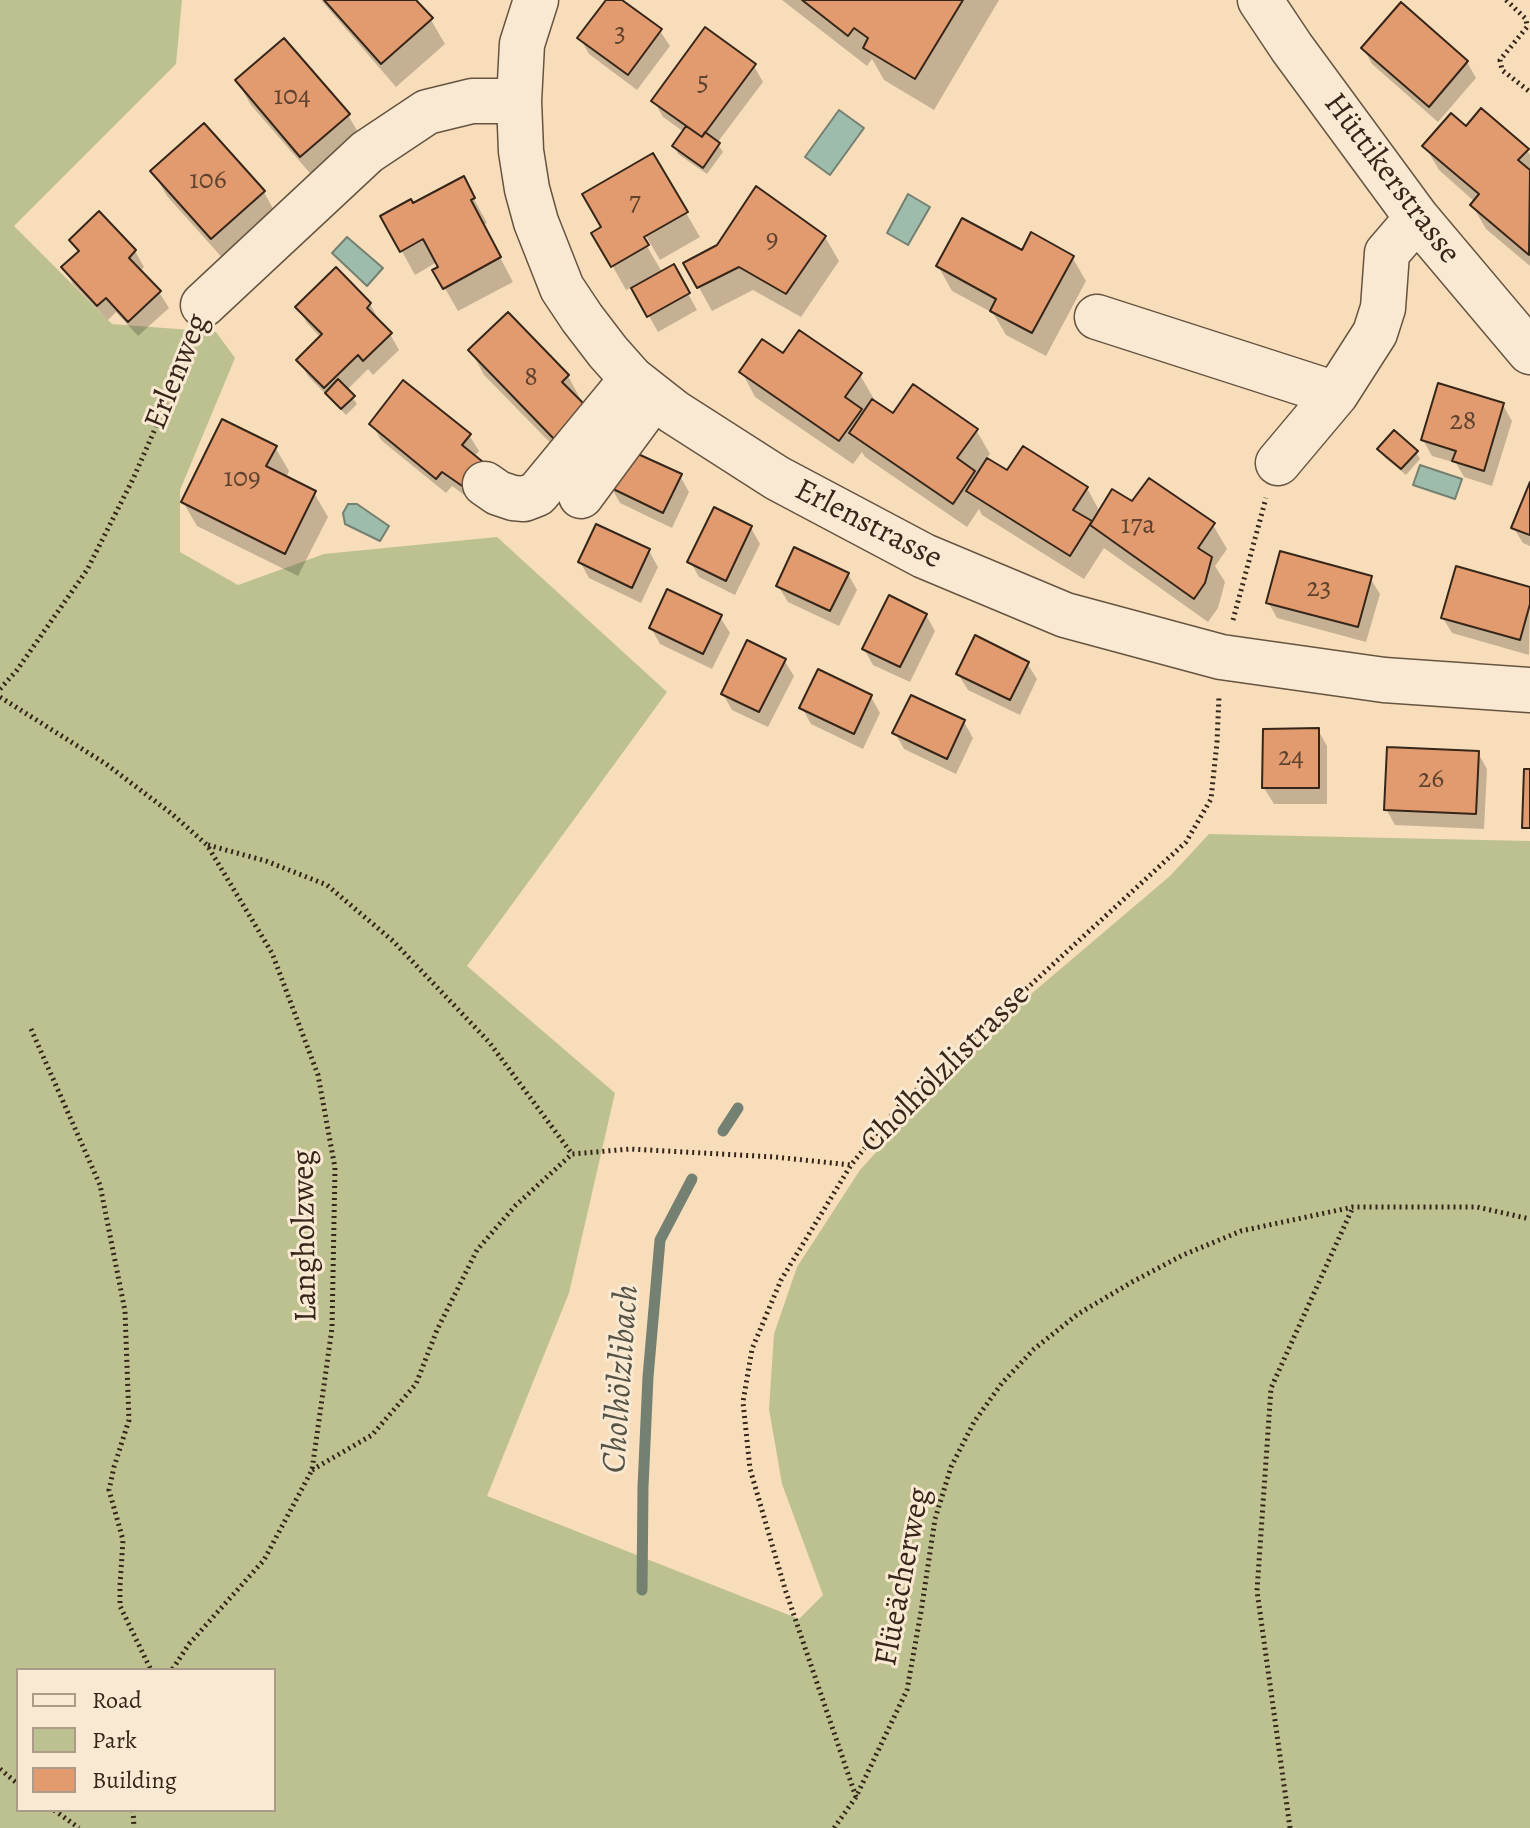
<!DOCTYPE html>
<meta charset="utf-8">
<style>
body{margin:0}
#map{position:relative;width:1530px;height:1828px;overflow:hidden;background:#f7ddba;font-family:Alegreya,serif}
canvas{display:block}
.legend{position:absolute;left:16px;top:1668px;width:260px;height:144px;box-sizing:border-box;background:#fae9d2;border:2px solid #ab9b88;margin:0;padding:10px 14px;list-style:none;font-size:24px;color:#352619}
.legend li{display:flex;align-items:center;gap:16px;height:40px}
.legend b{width:40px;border:2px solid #ab9b88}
</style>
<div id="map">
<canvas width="1530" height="1828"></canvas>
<ul class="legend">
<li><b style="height:10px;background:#fae9d2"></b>Road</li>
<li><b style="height:22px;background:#bdc190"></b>Park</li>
<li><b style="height:22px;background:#e29b6f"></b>Building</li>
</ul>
</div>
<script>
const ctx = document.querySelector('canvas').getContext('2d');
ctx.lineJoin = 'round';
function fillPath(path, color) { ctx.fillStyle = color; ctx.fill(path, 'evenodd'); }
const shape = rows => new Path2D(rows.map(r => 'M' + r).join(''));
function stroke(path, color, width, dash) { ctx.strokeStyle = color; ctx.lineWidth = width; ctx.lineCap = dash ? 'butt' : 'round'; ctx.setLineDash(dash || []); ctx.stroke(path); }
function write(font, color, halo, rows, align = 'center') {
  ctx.font = font + ' Alegreya,serif'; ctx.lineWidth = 6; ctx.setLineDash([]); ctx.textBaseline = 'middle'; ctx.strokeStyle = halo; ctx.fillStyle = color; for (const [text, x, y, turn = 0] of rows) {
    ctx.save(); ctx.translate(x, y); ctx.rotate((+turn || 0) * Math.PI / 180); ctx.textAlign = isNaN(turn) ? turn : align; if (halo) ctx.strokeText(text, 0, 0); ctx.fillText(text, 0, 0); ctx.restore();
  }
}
const green = shape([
 [0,0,182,0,176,64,14,226,112,324,216,332,235,358,180,490,180,552,238,585,324,554,497,537,667,692,467,966,615,1093,569,1293,487,1496,799,1619,823,1595,782,1484,769,1409,774,1334,797,1267,860,1170,949,1072,1031,994,1170,876,1209,834,1530,841,1530,1828,0,1828],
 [18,1670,274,1670,274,1810,18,1810]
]);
const water = shape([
 [839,110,864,128,830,175,805,157,839,110],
 [908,194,930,207,908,245,887,233,908,194],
 [347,237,383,268,367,286,332,253,347,237],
 [1420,465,1462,479,1455,499,1413,485,1420,465],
 [348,504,357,504,389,526,380,541,345,524,343,513,348,504]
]);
const shadow = shape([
 [321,0,414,0,431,20,445,44,396,87],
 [608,0,619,0,660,31,670,46,637,90,589,54,580,38],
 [782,0,999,0,934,110,884,80,872,59,867,66],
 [1401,5,1467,62,1476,78,1438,122,1372,64,1363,48],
 [754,66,763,82,717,143,723,152,707,174,678,154,674,146,684,132,663,117,654,101],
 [237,81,348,115,362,139,315,179,251,105],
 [1466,129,1527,150,1530,155,1530,266,1486,229,1472,205,1475,202,1439,170,1425,146],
 [653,156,700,237,660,260,646,236,642,238,662,272,673,266,697,310,658,332,633,287,626,290,594,233,604,228],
 [153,172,264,192,277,216,226,262,167,196],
 [463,179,487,223,483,225,513,282,458,311,435,271,440,268,437,262,415,275,383,217,413,206],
 [825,237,839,261,801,317,753,290,712,311,686,264],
 [71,240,135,251,144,267,140,272,159,292,169,308,138,336,116,312,108,320,73,284,64,268,79,254],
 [1022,253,1072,257,1086,281,1046,356,1006,335,993,313,952,291,938,266],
 [370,304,379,320,378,321,390,334,399,350,373,375,368,369,347,390,357,404,346,415,308,376,299,360,321,338,307,323,298,307],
 [471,351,568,376,581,400,579,402,570,463,484,375],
 [783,356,860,375,874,399,872,401,894,416,976,430,990,454,986,459,1008,473,1087,488,1100,512,1132,504,1213,525,1227,549,1215,566,1225,582,1218,608,1208,622,1104,548,1084,579,982,515,979,509,967,527,865,457,862,452,853,464,755,397,742,372],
 [1503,405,1512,421,1492,486,1464,477,1456,463,1432,456,1423,440],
 [372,424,469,435,479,451,474,457,478,505,452,486,446,493,381,440],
 [275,447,289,471,286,478,314,493,328,517,298,576,197,526,183,502],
 [1380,449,1416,452,1420,459,1406,475,1384,457],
 [680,476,689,492,672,528,620,503,611,487],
 [1530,487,1530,546,1523,543,1513,527],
 [751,528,760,544,735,595,699,577,690,561],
 [649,551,658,567,641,603,589,578,580,562],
 [848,574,857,590,839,626,788,602,778,586],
 [1370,578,1380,594,1366,642,1277,618,1268,602],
 [1530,589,1529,655,1452,633,1443,618],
 [926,615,935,631,910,682,873,665,864,649],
 [720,617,730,633,712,669,660,644,651,628],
 [784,660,794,676,768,727,732,710,723,694],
 [1027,663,1037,679,1020,715,968,690,958,674],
 [871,697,880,713,863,749,811,724,802,708],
 [964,722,973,738,956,774,904,749,895,733],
 [1318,730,1327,746,1327,804,1274,804,1264,788],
 [1478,753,1487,769,1484,829,1395,825,1386,809]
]);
const stream = shape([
 [723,1131,738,1108],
 [642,1590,643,1487,648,1377,660,1240,692,1179]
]);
const building = shape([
 [324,0,416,0,433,18,381,64,324,0],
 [606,0,622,0,662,29,628,75,577,38,606,0],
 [802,0,963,0,915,79,863,48,868,38,854,28,848,36,802,0],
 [1401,2,1468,61,1429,107,1361,48,1401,2],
 [705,27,756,64,702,137,651,101,705,27],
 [284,38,350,114,300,157,235,80,284,38],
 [1481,108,1529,149,1518,160,1530,170,1529,255,1470,205,1479,194,1422,146,1451,113,1466,126,1481,108],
 [204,123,265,191,211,239,150,171,204,123],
 [686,126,702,137,705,132,720,143,703,168,672,146,686,126],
 [653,153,688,212,644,237,649,245,611,267,591,233,601,227,582,194,653,153],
 [464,176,475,198,471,200,501,257,443,289,432,270,438,267,423,239,400,252,380,216,411,199,413,203,464,176],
 [756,186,826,236,786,294,739,267,697,288,683,263,717,245,756,186],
 [99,211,136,250,129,258,161,291,128,322,106,298,97,306,61,267,79,251,69,240,99,211],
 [962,218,1022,250,1031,232,1074,256,1032,333,990,311,996,299,936,266,962,218],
 [674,264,690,293,647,317,631,288,674,264],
 [336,267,371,303,367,308,392,333,363,361,358,355,324,388,296,360,322,334,295,307,336,267],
 [508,312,569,375,562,382,588,408,555,440,468,350,508,312],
 [799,330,862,373,845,397,862,409,839,441,739,372,762,339,783,353,799,330],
 [338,379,355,396,341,409,325,393,338,379],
 [403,380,471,434,462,445,488,466,468,490,442,472,436,479,369,424,403,380],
 [1438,383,1504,403,1484,471,1452,461,1456,451,1421,440,1438,383],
 [913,384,978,429,957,458,975,471,953,504,849,433,872,399,893,413,913,384],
 [222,419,277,446,266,466,316,491,285,554,181,502,222,419],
 [1394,430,1418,451,1401,469,1377,449,1394,430],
 [1023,446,1088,487,1073,510,1092,521,1070,556,966,491,987,458,1007,470,1023,446],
 [627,449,682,474,663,513,609,487,627,449],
 [1149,478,1215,523,1198,548,1212,557,1205,583,1194,599,1090,525,1112,489,1132,501,1149,478],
 [1530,482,1530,535,1511,528,1530,482],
 [714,507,752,526,726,581,687,562,714,507],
 [596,524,650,549,632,588,578,562,596,524],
 [794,547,849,573,830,611,776,586,794,547],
 [1280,551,1372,576,1358,627,1266,603,1280,551],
 [1456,566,1530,587,1530,604,1520,640,1441,618,1456,566],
 [667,589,722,615,703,654,649,628,667,589],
 [889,595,927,614,900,667,862,649,889,595],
 [975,635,1029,662,1010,700,956,674,975,635],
 [747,640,786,659,759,712,721,694,747,640],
 [818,669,872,695,854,734,799,708,818,669],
 [911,695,965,720,947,759,892,733,911,695],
 [1319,728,1319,788,1262,788,1263,729,1319,728],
 [1387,747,1479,751,1476,814,1384,810,1387,747],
 [1524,769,1530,769,1530,828,1522,828,1524,769]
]);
const path = shape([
 [1506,0,1526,19,1527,27,1500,60,1502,70,1530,92],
 [1233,620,1266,498],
 [0,689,17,670,87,570,133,479,188,354,192,341],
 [0,697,106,764,172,814,207,845,272,953,318,1075,335,1168,332,1328,312,1470,264,1560,189,1644,172,1670],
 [208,845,266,861,327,885,393,941,489,1042,572,1154],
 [31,1029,100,1185,125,1311,129,1420,114,1467,109,1490,123,1540,120,1585,120,1606,151,1670],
 [312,1470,372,1435,416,1384,437,1330,477,1250,515,1206,572,1154,630,1149,775,1157,851,1165],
 [0,1769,18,1784],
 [856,1797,785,1589,750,1469,743,1402,752,1349,781,1280,851,1165,899,1106,1186,842,1211,799,1217,742,1219,696],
 [54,1810,79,1828],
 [133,1810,134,1828],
 [834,1828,856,1797,907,1690,921,1612,935,1519,951,1467,974,1422,1002,1383,1034,1349,1078,1314,1132,1282,1183,1255,1241,1231,1353,1207,1477,1207,1530,1219],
 [1290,1828,1257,1591,1271,1388,1353,1207]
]);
const minor = shape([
 [536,0,522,44,519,101,521,151,527,189,536,222,562,288,582,318,608,352,632,379,674,412,777,478,924,556,1065,615,1221,657,1384,680,1530,690],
 [1260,0,1292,48,1417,218,1530,352],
 [203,305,367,152,427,112,472,101,519,101],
 [1097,317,1336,394],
 [1278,463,1336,394,1375,333,1383,308,1387,253,1417,218],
 [485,484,498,493,513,498,524,499,537,494,632,379],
 [581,496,651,401]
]);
const numberNames = [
 ["3",620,34],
 ["5",703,83],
 ["104",292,97],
 ["106",208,181],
 ["7",635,203],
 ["9",772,240],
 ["8",531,378],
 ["28",1463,422],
 ["109",242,479],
 ["17a",1138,526],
 ["23",1319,589],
 ["24",1291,758],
 ["26",1431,780]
];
const streetNames = [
 ["Hüttikerstrasse",1391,179,53],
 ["Erlenweg",178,372,-68],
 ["Erlenstrasse",868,525,27],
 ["Cholhölzlistrasse",946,1069,-45],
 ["Langholzweg",306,1236,-91],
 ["Flüeächerweg",904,1577,-79]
];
const waterNames = [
 ["Cholhölzlibach",622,1379,-86]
];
fillPath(green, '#bdc190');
fillPath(water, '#9ebcac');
stroke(water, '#748071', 2);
fillPath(shadow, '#0003');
stroke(stream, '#748071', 11);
fillPath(building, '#e29b6f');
stroke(building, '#352619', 2);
stroke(minor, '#665441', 47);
stroke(path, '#352619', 5, [2, 4]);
stroke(minor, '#fae9d2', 44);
write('28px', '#60432e', null, numberNames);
write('32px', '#352619', '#fae9d2', streetNames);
write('italic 34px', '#545345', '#fae9d2', waterNames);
</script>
